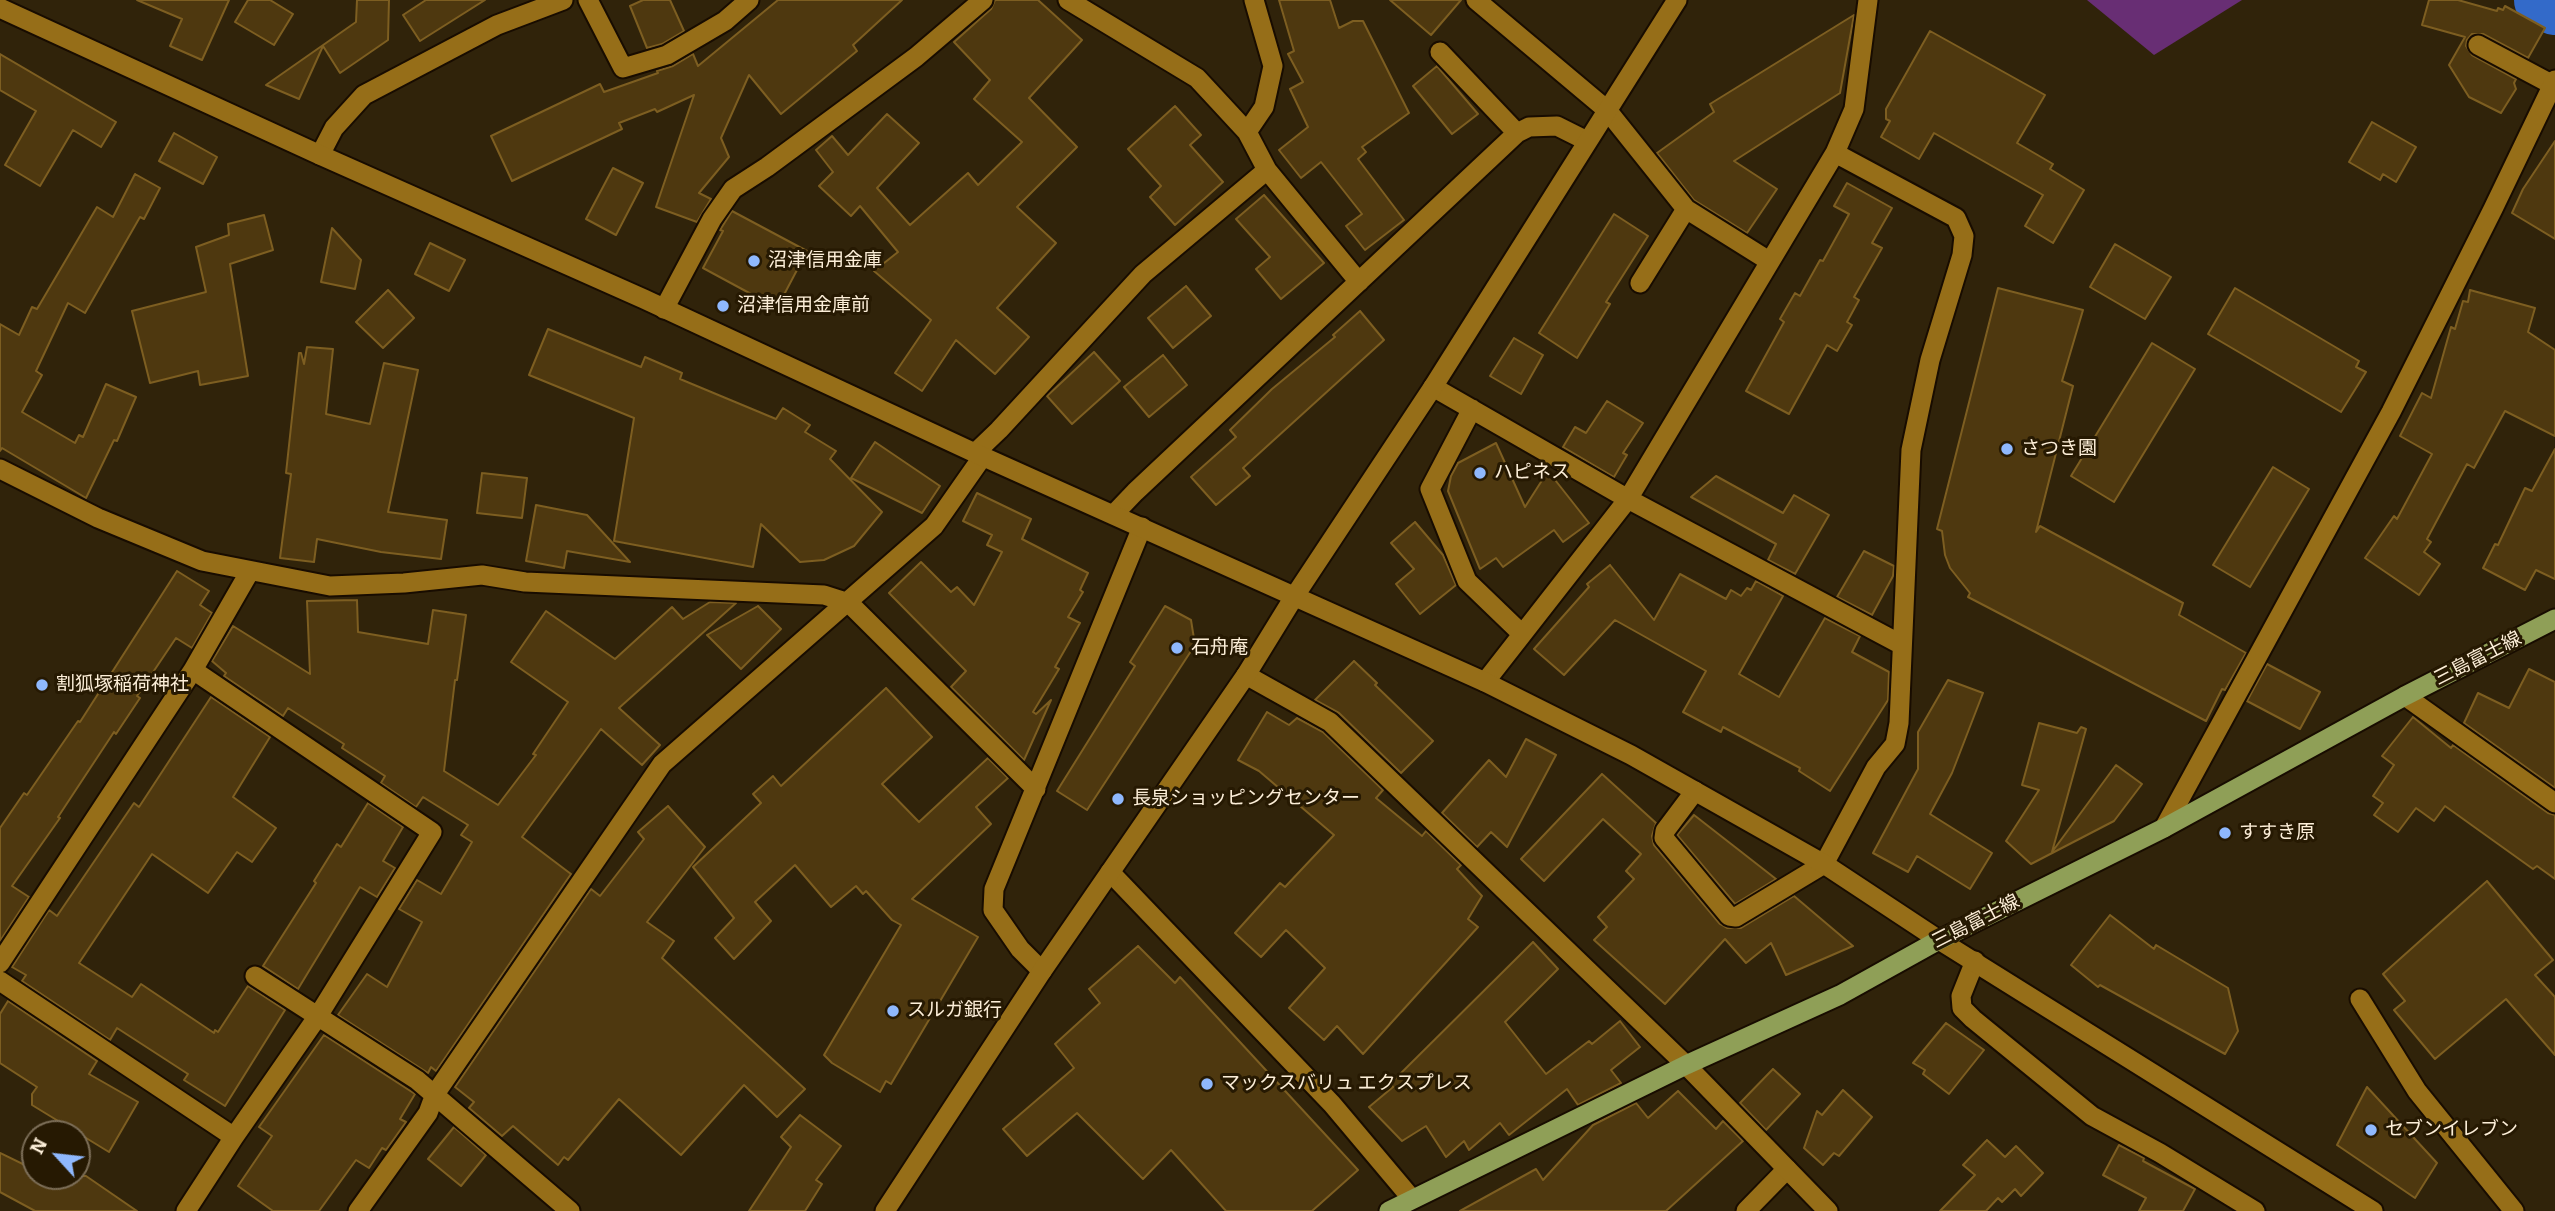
<!DOCTYPE html>
<meta charset="utf-8">
<style>
body{margin:0}
#map{position:relative;width:2555px;height:1211px;overflow:hidden;background:#30230a;font-family:Bitter,serif}
canvas{display:block}
.north{position:absolute;left:21px;top:1120px;width:70px;height:70px;box-sizing:border-box;background:#261902;border:2px solid #7c6e58;border-radius:50%;rotate:297deg;font-size:19px;font-weight:700;line-height:28px;text-align:center;color:#fceed8}
.north::after{content:'';display:block;margin:auto;width:24px;height:32px;background:#8fb8fd;clip-path:polygon(50% 0,100% 100%,50% 72%,0 100%)}
</style>
<div id="map">
<canvas width="2555" height="1211"></canvas>
<div class="north">N</div>
</div>
<script>
const ctx = document.querySelector('canvas').getContext('2d');
ctx.lineJoin = 'round';
function fillPath(path, color) { ctx.fillStyle = color; ctx.fill(path, 'evenodd'); }
const shape = rows => new Path2D(rows.map(r => 'M' + r).join(''));
function stroke(path, color, width, dash) { ctx.strokeStyle = color; ctx.lineWidth = width; ctx.lineCap = dash ? 'butt' : 'round'; ctx.setLineDash(dash || []); ctx.stroke(path); }
function write(font, color, halo, rows, align = 'center') {
  ctx.font = font + ' Bitter,"Noto Sans JP",serif'; ctx.lineWidth = 6; ctx.setLineDash([]); ctx.textBaseline = 'middle'; ctx.strokeStyle = halo; ctx.fillStyle = color; for (const [text, x, y, turn = 0] of rows) {
    ctx.save(); ctx.translate(x, y); ctx.rotate((+turn || 0) * Math.PI / 180); ctx.textAlign = isNaN(turn) ? turn : align; if (halo) ctx.strokeText(text, 0, 0); ctx.fillText(text, 0, 0); ctx.restore();
  }
}
const green = shape([
 [2087,0,2242,0,2154,55]
]);
const river = shape([
 [2543,0,2555,6]
]);
const building = shape([
 [137,0,229,0,202,60,170,46,182,19,137,0],
 [248,0,270,0,293,14,274,45,235,22,248,0],
 [357,0,389,0,388,40,340,73,323,46,299,99,266,85,356,22,357,0],
 [426,0,485,0,420,41,403,15,426,0],
 [643,0,670,0,684,31,662,44,647,48,630,6,643,0],
 [778,0,902,0,853,45,857,51,781,114,749,75,721,138,729,157,699,193,711,199,697,222,656,207,694,95,657,112,655,109,619,123,622,129,512,181,491,136,600,84,604,92,658,73,657,71,673,66,693,54,698,66,778,0],
 [995,0,1038,0,1082,40,1029,98,1077,147,1017,207,1056,243,997,308,1029,337,995,374,956,340,922,391,895,373,931,320,874,271,898,252,860,206,851,216,819,186,833,172,816,150,832,136,848,155,887,114,919,143,877,188,910,225,968,173,978,185,1022,142,974,99,990,80,954,42,991,9,995,0],
 [1279,0,1330,0,1339,28,1353,21,1363,21,1409,113,1362,147,1366,152,1358,159,1404,220,1365,250,1346,226,1362,214,1321,162,1301,178,1279,150,1308,127,1290,89,1303,82,1288,54,1294,51,1279,0],
 [1390,0,1461,0,1431,35,1390,0],
 [2429,0,2458,0,2497,11,2498,8,2503,10,2505,6,2545,28,2528,58,2483,34,2472,34,2467,40,2466,46,2472,55,2516,79,2514,83,2516,89,2501,113,2469,97,2449,65,2465,37,2422,25,2429,0],
 [1854,15,1840,93,1734,161,1777,189,1747,233,1694,200,1657,153,1714,112,1710,104,1854,15],
 [1930,31,2045,95,2017,143,2053,164,2050,169,2084,190,2053,243,2025,226,2043,195,1934,133,1919,159,1881,137,1890,121,1886,119,1886,109,1930,31],
 [0,54,116,122,101,147,73,130,40,186,5,165,36,111,0,90,0,54],
 [1437,66,1478,114,1452,134,1413,86,1437,66],
 [1175,106,1201,135,1190,145,1223,182,1175,225,1150,197,1161,186,1128,149,1175,106],
 [2372,122,2416,147,2396,182,2383,174,2380,180,2349,162,2372,122],
 [174,133,217,157,203,184,159,161,174,133],
 [2555,141,2555,239,2512,213,2523,189,2555,141],
 [613,168,643,183,616,235,586,219,613,168],
 [135,174,160,188,144,219,140,217,85,313,68,303,36,371,42,375,22,412,75,443,79,435,83,437,106,384,136,397,117,441,114,440,86,498,2,448,0,451,0,324,19,335,32,307,37,309,97,207,113,217,135,174],
 [1847,183,1892,208,1872,243,1882,248,1854,297,1859,300,1847,322,1852,325,1837,351,1827,345,1789,414,1746,391,1784,322,1780,319,1795,293,1800,296,1820,260,1823,261,1849,214,1834,206,1847,183],
 [1264,195,1324,263,1281,299,1256,269,1270,257,1236,219,1264,195],
 [732,211,807,251,777,308,703,268,723,231,720,230,732,211],
 [1614,214,1648,236,1606,302,1610,304,1577,358,1539,333,1614,214],
 [264,215,273,250,230,264,248,376,200,385,198,371,150,383,132,311,206,292,196,247,229,235,228,224,264,215],
 [332,228,361,260,355,289,321,282,332,228],
 [430,243,465,260,449,291,415,274,430,243],
 [2115,244,2171,277,2145,319,2090,287,2115,244],
 [1186,286,1211,316,1173,348,1148,318,1186,286],
 [1998,288,2083,310,2062,381,2073,386,2036,532,2040,526,2183,603,2179,615,2246,653,2225,690,2222,689,2206,721,1968,597,1970,593,1950,568,1945,555,1942,531,1937,529,1998,288],
 [2235,288,2359,361,2356,367,2366,372,2341,412,2208,334,2235,288],
 [388,290,414,318,383,348,356,322,388,290],
 [2470,290,2535,308,2528,332,2555,350,2555,436,2505,411,2474,468,2467,464,2427,539,2431,542,2424,552,2440,564,2419,595,2365,558,2394,516,2397,519,2432,454,2400,436,2422,393,2431,398,2451,327,2455,329,2463,301,2468,302,2470,290],
 [1360,311,1384,340,1243,468,1250,476,1216,505,1191,477,1236,437,1230,430,1272,389,1335,337,1333,335,1360,311],
 [548,329,641,367,645,357,682,373,680,379,776,419,783,408,810,425,805,432,836,451,830,459,882,512,854,546,824,560,800,562,761,524,753,567,614,541,634,418,529,375,548,329],
 [1514,338,1543,355,1521,394,1490,376,1514,338],
 [2152,343,2195,369,2114,502,2071,476,2152,343],
 [307,347,333,349,326,414,370,424,384,363,418,370,388,512,447,520,441,559,381,552,317,539,314,562,280,558,291,474,286,473,299,353,301,353,304,364,307,347],
 [1094,352,1120,381,1072,424,1047,396,1094,352],
 [1163,355,1187,385,1149,417,1124,387,1163,355],
 [1607,401,1643,423,1623,453,1627,455,1614,477,1563,447,1575,427,1586,433,1607,401],
 [875,442,940,486,922,513,851,478,875,442],
 [1496,443,1525,507,1548,471,1589,523,1563,542,1554,530,1503,567,1496,558,1480,569,1448,491,1451,476,1458,463,1496,443],
 [2555,449,2555,579,2536,570,2525,590,2483,568,2495,544,2498,545,2525,488,2532,491,2555,449],
 [2273,467,2309,489,2250,587,2213,565,2273,467],
 [482,473,527,478,522,518,477,513,482,473],
 [1716,476,1783,513,1794,495,1829,515,1795,574,1768,560,1776,544,1691,497,1716,476],
 [977,493,1031,519,1022,539,1088,573,1080,590,1083,592,1068,617,1080,623,1055,667,1059,669,1033,712,1036,714,1051,700,1024,760,951,687,966,671,889,593,921,562,951,592,957,587,974,605,1002,552,987,545,992,535,963,521,977,493],
 [536,505,587,515,630,562,567,551,564,568,526,561,536,505],
 [1415,522,1443,555,1456,585,1420,614,1396,584,1414,569,1391,543,1415,522],
 [1864,551,1894,566,1893,576,1872,615,1837,597,1864,551],
 [1610,565,1654,620,1680,574,1726,599,1731,590,1741,596,1747,588,1751,590,1756,581,1783,596,1739,674,1779,697,1825,618,1860,636,1852,652,1889,672,1888,700,1830,791,1799,771,1800,768,1723,727,1721,732,1683,712,1706,671,1615,620,1564,675,1534,649,1589,587,1587,584,1610,565],
 [177,571,209,591,200,605,212,613,192,648,176,638,137,696,140,698,116,734,114,732,58,817,60,818,12,886,29,897,0,941,0,828,24,793,27,795,78,721,80,722,177,571],
 [357,600,358,632,428,644,433,610,466,615,457,680,455,680,444,771,498,805,536,755,533,754,568,702,511,662,546,611,615,659,672,607,683,619,710,602,736,603,619,708,660,745,642,765,601,729,522,837,571,874,436,1071,431,1067,428,1073,338,1015,367,974,387,987,422,922,399,909,417,880,441,894,472,842,461,835,468,825,423,797,416,807,381,783,385,776,342,748,344,744,288,708,283,716,224,676,226,673,212,661,233,626,310,674,307,601,357,600],
 [758,606,781,629,741,669,707,635,758,606],
 [1165,606,1191,620,1195,645,1087,810,1057,791,1135,666,1130,662,1165,606],
 [1354,661,1377,683,1375,685,1433,741,1401,773,1339,713,1315,700,1354,661],
 [2267,664,2320,692,2300,729,2247,701,2267,664],
 [2529,669,2555,682,2555,788,2464,723,2478,693,2509,708,2529,669],
 [1948,680,1983,693,1952,773,1930,814,1992,853,1970,889,1917,856,1908,872,1873,853,1918,769,1918,732,1948,680],
 [886,688,932,737,882,784,919,822,988,758,1008,778,976,807,991,824,912,899,978,937,891,1084,886,1081,880,1092,832,1063,824,1055,901,925,892,920,866,891,863,894,856,886,831,907,795,865,755,902,771,921,734,959,715,938,734,918,693,867,761,803,753,794,773,776,781,786,886,688],
 [211,697,270,737,233,797,276,828,252,862,237,852,208,893,152,854,79,963,132,997,141,984,214,1033,215,1030,218,1032,248,986,285,1010,225,1106,184,1080,188,1074,117,1028,110,1040,22,981,26,975,12,967,49,910,57,916,134,803,139,807,211,697],
 [1267,712,1289,725,1297,718,1323,732,1383,790,1376,798,1422,836,1426,831,1461,865,1457,869,1482,896,1468,919,1478,927,1363,1054,1337,1026,1324,1040,1289,1008,1325,968,1286,930,1261,957,1235,933,1280,883,1285,887,1334,835,1259,771,1238,760,1267,712],
 [2413,717,2451,748,2453,745,2548,813,2555,815,2555,879,2537,866,2533,869,2445,806,2434,821,2416,808,2398,832,2374,815,2383,803,2373,796,2394,765,2382,756,2413,717],
 [2039,723,2077,733,2081,727,2086,729,2052,852,2116,765,2142,784,2114,821,2031,864,2006,841,2039,790,2022,785,2039,723],
 [1526,739,1556,755,1507,847,1491,832,1477,847,1442,813,1489,760,1506,777,1526,739],
 [1602,774,1656,823,1652,836,1654,845,1720,924,1727,928,1741,928,1794,896,1853,946,1786,975,1771,943,1746,963,1725,939,1665,1004,1594,940,1607,927,1598,917,1634,879,1626,871,1641,854,1603,819,1544,881,1521,859,1602,774],
 [368,803,403,827,383,861,395,868,377,897,360,887,298,989,263,966,316,883,314,881,337,844,341,847,368,803],
 [668,806,705,847,647,922,674,941,662,958,805,1089,777,1117,744,1085,681,1155,619,1099,568,1160,564,1157,558,1165,513,1126,502,1136,469,1108,474,1102,455,1087,591,889,600,896,644,839,638,832,668,806],
 [1694,815,1776,879,1735,904,1677,835,1694,815],
 [2487,881,2553,960,2535,975,2555,997,2555,1055,2506,999,2435,1059,2394,1010,2405,1001,2383,974,2487,881],
 [2110,915,2154,949,2156,945,2228,988,2238,1031,2225,1054,2100,985,2098,987,2071,965,2110,915],
 [1533,942,1558,969,1505,1022,1546,1074,1589,1041,1592,1044,1620,1021,1640,1047,1611,1070,1621,1083,1578,1105,1567,1089,1509,1135,1500,1123,1469,1150,1464,1141,1446,1157,1426,1126,1402,1141,1369,1107,1393,1087,1390,1084,1533,942],
 [1138,946,1175,983,1180,977,1358,1170,1312,1211,1226,1211,1171,1150,1143,1179,1077,1113,1027,1156,1003,1129,1074,1068,1055,1044,1100,1003,1089,989,1138,946],
 [8,1001,97,1061,89,1074,138,1102,109,1152,32,1105,32,1094,37,1087,0,1063,0,1014,8,1001],
 [1946,1023,1984,1050,1949,1094,1923,1074,1925,1070,1913,1063,1946,1023],
 [324,1035,415,1094,400,1119,406,1122,386,1150,382,1148,369,1168,356,1160,319,1211,273,1211,238,1186,272,1136,259,1127,324,1035],
 [1773,1069,1800,1094,1766,1130,1740,1103,1773,1069],
 [2367,1087,2437,1163,2415,1198,2337,1145,2367,1087],
 [1843,1090,1872,1117,1839,1156,1834,1153,1823,1165,1804,1148,1817,1111,1822,1115,1843,1090],
 [1678,1091,1716,1129,1723,1121,1743,1141,1666,1211,1460,1211,1536,1169,1543,1180,1593,1125,1636,1103,1648,1118,1678,1091],
 [800,1115,841,1146,816,1180,822,1184,805,1211,749,1211,791,1147,781,1137,800,1115],
 [454,1127,486,1155,461,1186,428,1159,454,1127],
 [1987,1140,2005,1157,2016,1146,2043,1173,2021,1196,2015,1189,2002,1202,1998,1198,1986,1211,1940,1211,1975,1175,1963,1165,1987,1140],
 [2119,1145,2144,1158,2143,1161,2195,1189,2183,1211,2139,1211,2146,1198,2103,1175,2119,1145],
 [0,1153,35,1170,35,1176,86,1176,137,1211,35,1211,0,1192,0,1153]
]);
const service = shape([
 [2478,45,2553,85],
 [2360,999,2417,1091,2514,1211],
 [1746,1211,1787,1169]
]);
const minor = shape([
 [588,0,623,68,667,55,725,21,749,0],
 [1068,0,1197,78,1247,132,1267,170,1359,282],
 [1476,0,1607,110,1686,209,1769,261],
 [1440,52,1517,133],
 [1247,132,1264,107,1273,66,1254,0],
 [320,155,334,128,364,95,497,25,563,0],
 [1640,283,1686,209],
 [664,309,712,219,733,189,767,167,916,57,983,0],
 [1433,387,1628,499,1902,645],
 [1472,409,1430,489,1467,581,1522,634],
 [975,453,999,430,1143,274,1267,170],
 [0,469,98,518,202,561,330,586,404,583,482,575,525,582,824,595,849,603,1036,789],
 [1114,514,1135,492,1517,133,1529,127,1557,126,1587,141],
 [1246,675,1330,722,1686,1065,1828,1211],
 [1485,682,1628,499,1835,153,1854,109,1868,0],
 [2405,696,2555,803],
 [1695,791,1665,831,1664,838,1729,916,1736,917,1824,864,1876,767,1895,744,1899,723,1911,450,1930,360,1962,255,1964,236,1956,218,1835,153],
 [2164,828,2391,412,2493,209,2555,80],
 [1110,872,1332,1104,1412,1199],
 [1975,961,1961,996,1962,1008,1973,1019,2092,1116,2160,1153,2255,1211],
 [0,963,193,670,250,571],
 [1042,971,1020,949,993,910,994,889,1142,527],
 [255,976,417,1080,570,1211],
 [0,981,234,1137,318,1016,432,832,193,670],
 [186,1211,234,1137],
 [358,1211,428,1113,435,1094,662,764,934,526,983,456]
]);
const tertiary = shape([
 [0,8,320,155,644,299,975,453,1485,682,1631,755,1824,864,1939,940,2373,1211],
 [885,1211,1042,971,1246,675,1294,597,1433,387,1677,0]
]);
const primary = shape([
 [1389,1211,1686,1065,1840,995,1939,940,2164,828,2405,696,2555,619]
]);
const markers = [
 [754,261,7,"#8fb8fd"],
 [723,306,7,"#8fb8fd"],
 [2007,449,7,"#8fb8fd"],
 [1480,473,7,"#8fb8fd"],
 [1177,648,7,"#8fb8fd"],
 [42,685,7,"#8fb8fd"],
 [1118,799,7,"#8fb8fd"],
 [2225,833,7,"#8fb8fd"],
 [893,1011,7,"#8fb8fd"],
 [1207,1084,7,"#8fb8fd"],
 [2371,1130,7,"#8fb8fd"]
];
const poiNames = [
 ["沼津信用金庫",768,261],
 ["沼津信用金庫前",737,306],
 ["さつき園",2021,449],
 ["ハピネス",1494,473],
 ["石舟庵",1191,648],
 ["割狐塚稲荷神社",56,685],
 ["長泉ショッピングセンター",1132,799],
 ["すすき原",2239,833],
 ["スルガ銀行",907,1011],
 ["マックスバリュ エクスプレス",1221,1084],
 ["セブンイレブン",2385,1130]
];
const streetNames = [
 ["三島富士線",2478,659,-27],
 ["三島富士線",1976,922,-27]
];
fillPath(green, '#682e74');
stroke(river, '#336ac9', 58);
fillPath(building, '#4e380f');
stroke(building, '#7d5e21', 2);
stroke(service, '#180c00', 23);
stroke(minor, '#180c00', 23);
stroke(tertiary, '#180c00', 23);
stroke(primary, '#180c00', 23);
stroke(service, '#966e18', 19);
stroke(minor, '#966e18', 19);
stroke(tertiary, '#966e18', 19);
stroke(primary, '#8f9f57', 19);
for (const [x, y, r, color] of markers) { const dot = new Path2D(); dot.arc(x, y, r, 0, 2 * Math.PI); ctx.fillStyle = color; ctx.fill(dot); stroke(dot, '#261902', 2.5); }
write('19px', '#fceed8', '#261902', poiNames, 'left');
write('19px', '#fceed8', '#261902', streetNames);
</script>
